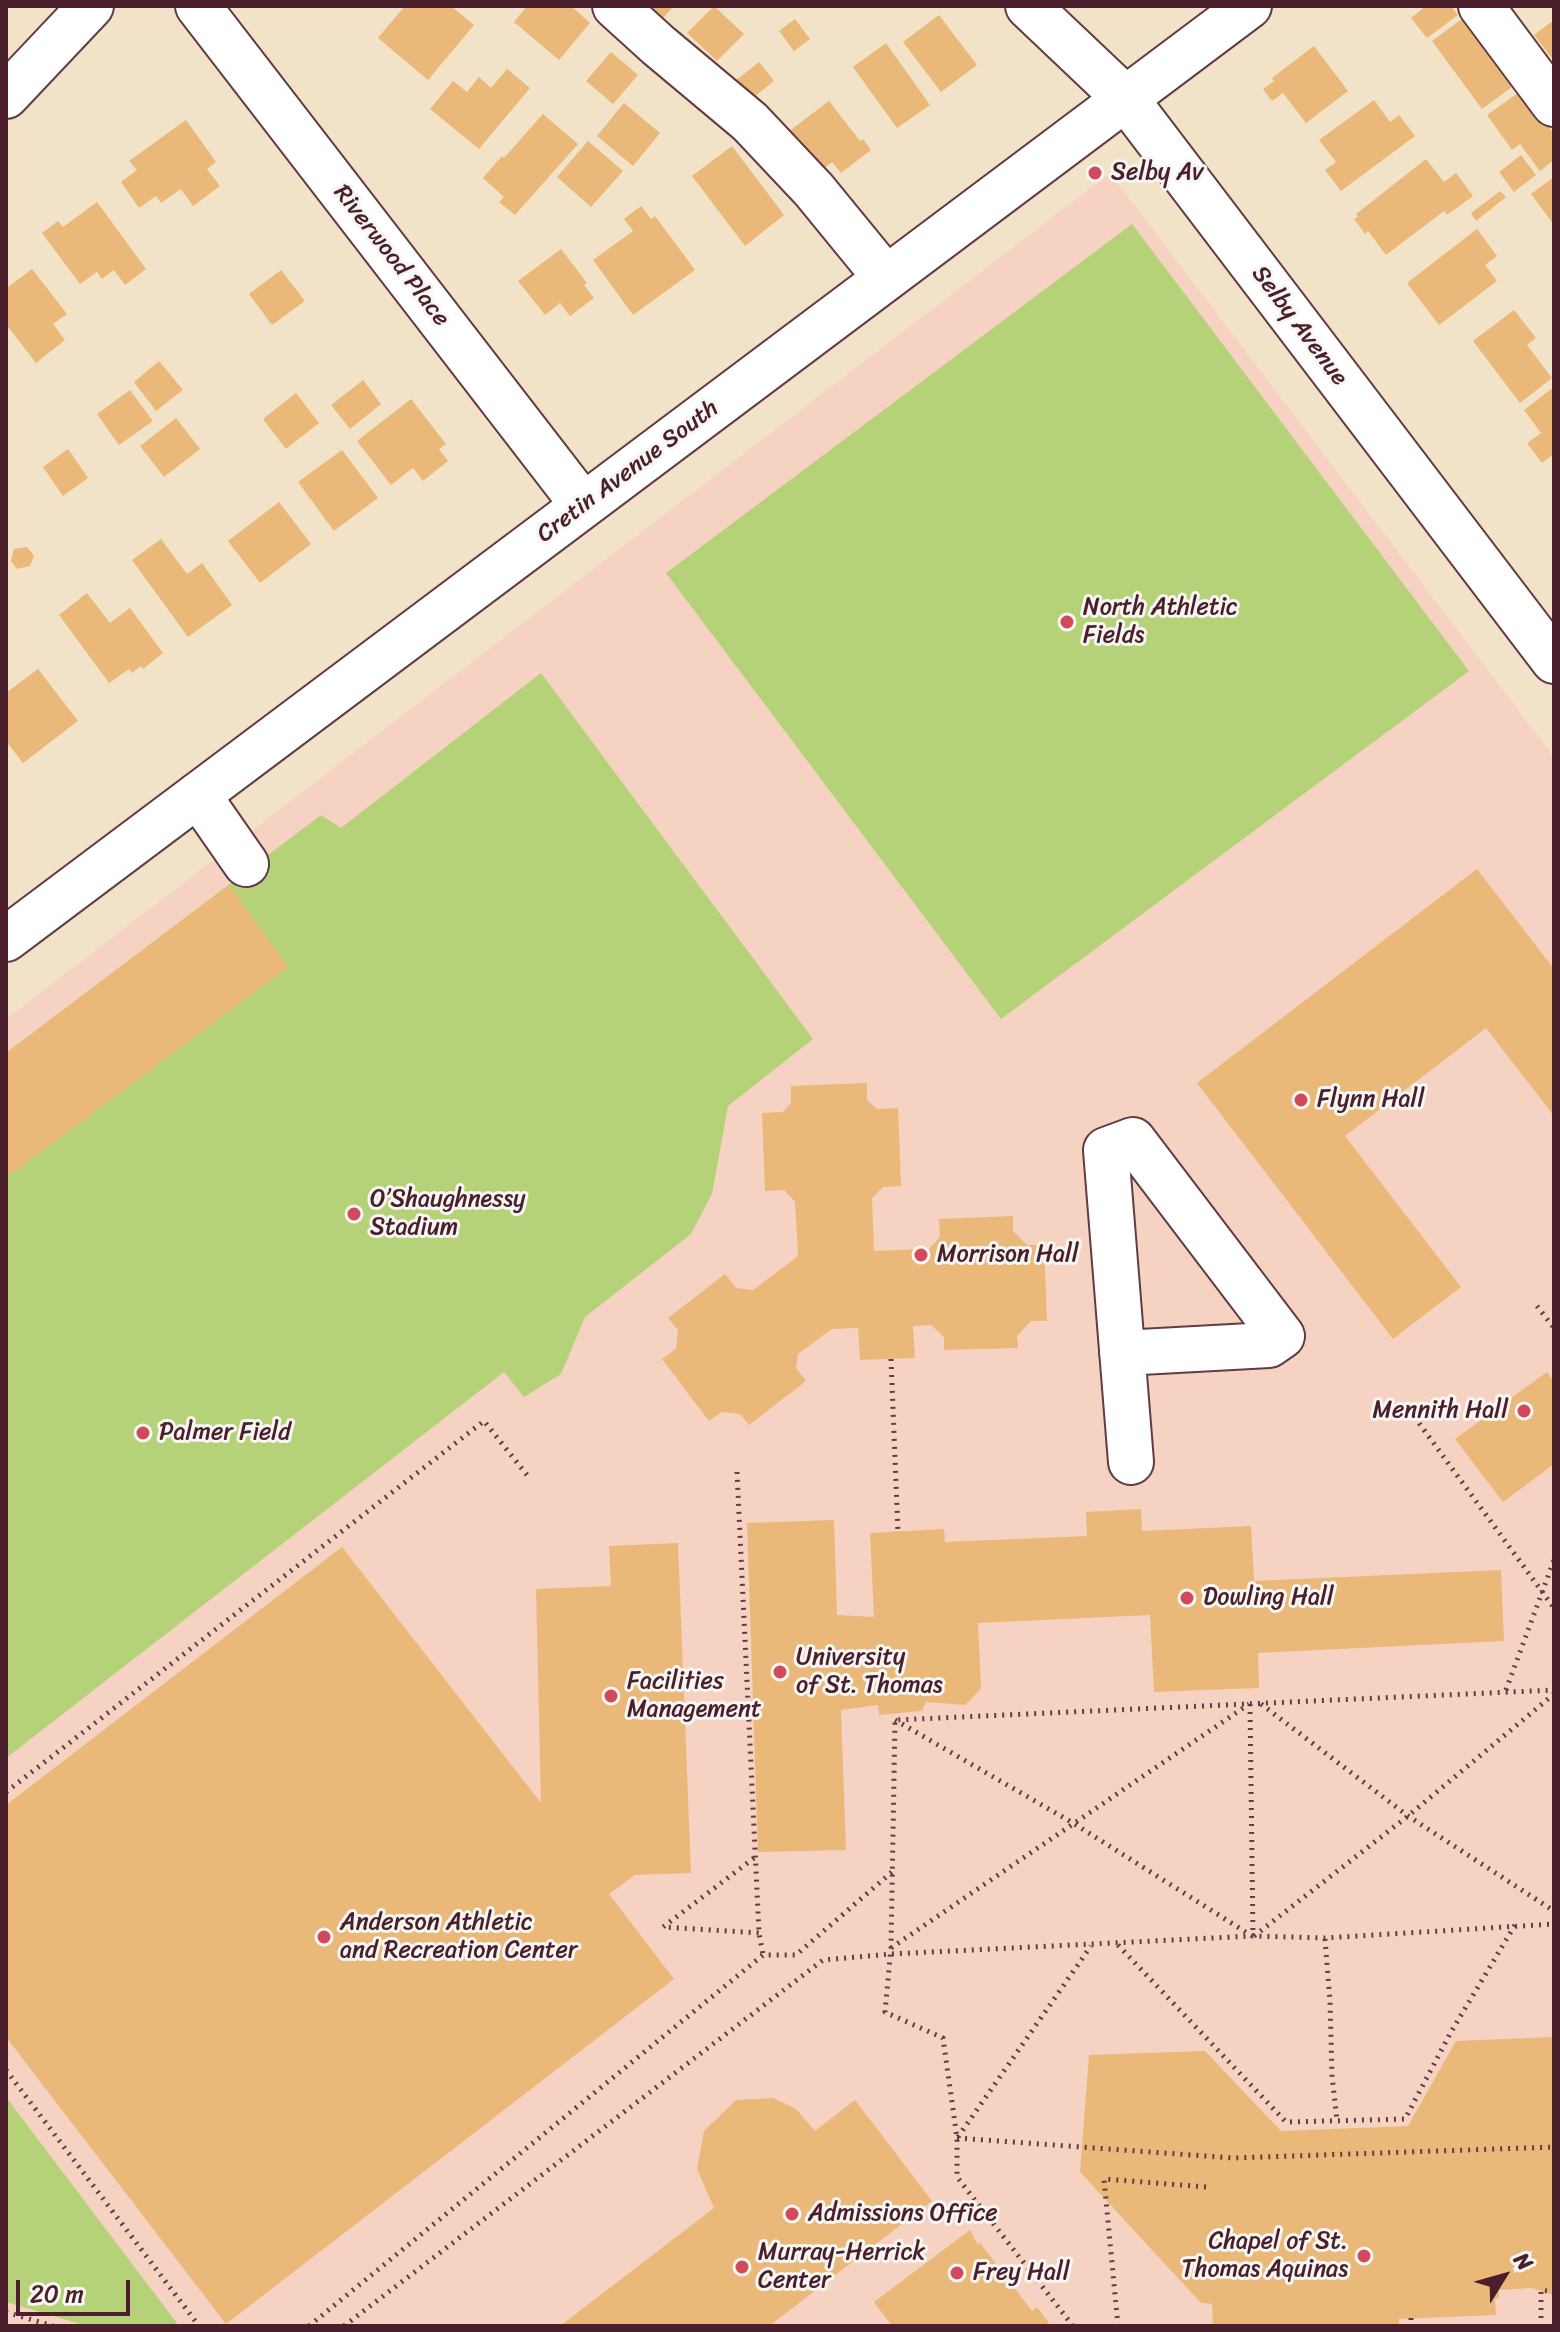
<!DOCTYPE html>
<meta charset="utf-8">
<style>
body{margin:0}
#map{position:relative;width:1560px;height:2332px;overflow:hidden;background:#f1e2c8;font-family:Sriracha,sans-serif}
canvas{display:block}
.frame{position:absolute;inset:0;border:8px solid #4a1f2b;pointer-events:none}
.north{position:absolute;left:1464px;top:2236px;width:80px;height:80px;-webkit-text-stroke:6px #f6f6f2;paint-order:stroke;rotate:53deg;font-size:22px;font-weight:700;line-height:32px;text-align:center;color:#4a1f2b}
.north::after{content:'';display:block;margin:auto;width:28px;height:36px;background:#4a1f2b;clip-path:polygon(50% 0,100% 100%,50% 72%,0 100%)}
.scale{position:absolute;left:16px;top:2280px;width:114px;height:36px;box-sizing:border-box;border:4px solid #4a1f2b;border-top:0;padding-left:10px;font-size:24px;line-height:28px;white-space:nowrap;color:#4a1f2b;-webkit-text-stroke:6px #f6f6f2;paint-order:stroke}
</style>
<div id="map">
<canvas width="1560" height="2332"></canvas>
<div class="frame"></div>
<div class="north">N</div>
<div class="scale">20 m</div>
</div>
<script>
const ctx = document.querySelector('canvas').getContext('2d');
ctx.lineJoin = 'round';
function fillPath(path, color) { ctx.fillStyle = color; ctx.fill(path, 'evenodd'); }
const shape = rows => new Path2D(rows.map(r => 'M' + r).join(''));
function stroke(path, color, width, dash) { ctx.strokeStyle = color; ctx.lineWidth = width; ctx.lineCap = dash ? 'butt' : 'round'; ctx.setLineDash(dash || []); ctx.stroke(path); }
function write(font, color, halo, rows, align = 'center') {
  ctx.font = font + ' Sriracha,sans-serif'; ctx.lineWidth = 6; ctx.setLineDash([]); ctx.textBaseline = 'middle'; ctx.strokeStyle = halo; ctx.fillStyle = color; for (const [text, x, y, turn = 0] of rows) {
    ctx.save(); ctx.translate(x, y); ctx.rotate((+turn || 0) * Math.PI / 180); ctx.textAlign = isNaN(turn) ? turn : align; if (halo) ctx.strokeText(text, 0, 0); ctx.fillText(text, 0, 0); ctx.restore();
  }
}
const built = shape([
 [1110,173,1554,757,1554,2326,6,2326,6,1019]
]);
const green = shape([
 [1132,224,1469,671,1001,1019,666,573],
 [541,673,813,1039,728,1106,712,1194,691,1234,585,1317,561,1374,524,1397,504,1372,6,1758,6,1053,321,815,341,828],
 [6,2097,179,2326,87,2326,6,2302]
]);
const building = shape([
 [405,6,451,6,474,25,428,80,378,38],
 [527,6,571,6,590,23,559,60,514,22],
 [650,6,674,6,663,18],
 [714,6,744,34,717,61,687,33],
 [1426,6,1451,6,1458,15,1427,38,1411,18],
 [939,15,977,65,941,92,903,42],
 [1466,16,1516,84,1482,109,1432,41],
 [795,19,810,39,794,51,779,31],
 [1554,20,1554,55,1551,57,1534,35],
 [886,43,930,105,897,128,853,67],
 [1314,46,1348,91,1306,123,1283,93,1272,101,1263,89,1274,81,1272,78],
 [611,52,638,75,613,104,586,81],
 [759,62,774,81,745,104,730,85],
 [507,69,530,88,479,149,430,109,453,81,467,92,479,77,491,88],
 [1522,90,1554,134,1554,160,1540,171,1520,144,1512,150,1487,115],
 [1374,100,1390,122,1399,115,1415,136,1341,191,1325,170,1336,162,1319,140],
 [829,101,860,141,863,139,871,150,841,173,832,162,819,172,788,132],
 [624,103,660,133,633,166,597,136],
 [543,114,578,144,515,215,499,202,504,197,483,178,502,156,504,158],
 [186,120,216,162,207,169,220,186,193,206,181,189,161,203,156,196,139,208,121,182,137,170,129,161],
 [588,141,623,171,591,207,557,177],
 [732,146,784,215,745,246,692,176],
 [1521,155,1536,175,1514,192,1499,172],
 [1426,159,1444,182,1456,173,1473,196,1447,215,1444,211,1386,255,1368,231,1365,234,1354,219,1358,217,1356,214],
 [1554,177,1554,225,1531,194],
 [1500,191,1506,197,1476,221,1471,213],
 [97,202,146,269,125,285,114,270,102,279,97,272,80,284,42,233,58,221,63,227],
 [641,206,651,219,655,216,695,270,633,315,593,260,633,231,624,219],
 [1477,229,1497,256,1485,265,1497,281,1439,325,1407,283],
 [561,249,587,283,584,285,594,298,570,316,560,303,545,315,518,281],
 [32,269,67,314,53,324,65,340,36,363,6,324,6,284,8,287],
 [281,270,305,301,272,325,249,294],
 [1514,310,1536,338,1527,345,1552,378,1520,403,1473,341],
 [159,361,183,390,156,411,134,382],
 [363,380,381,404,350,429,331,405],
 [1554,387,1554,454,1542,463,1527,443,1541,433,1524,410],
 [130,390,153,421,119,445,97,414],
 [296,393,319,423,286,449,263,419],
 [411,399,446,444,439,449,448,461,423,481,413,468,391,485,357,441],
 [176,418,200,449,164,477,140,446],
 [68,449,88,478,63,496,43,467],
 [342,450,378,498,334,531,298,482],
 [279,502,311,544,260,583,228,541],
 [161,539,187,574,202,563,232,605,188,637,132,560],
 [27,547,34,556,30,566,17,569,11,561,14,549],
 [87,593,110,623,130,608,163,653,143,669,141,666,132,673,129,669,109,683,59,615],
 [38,669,78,721,23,763,6,741,6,693],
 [1477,869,1554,969,1554,1116,1486,1028,1345,1136,1461,1287,1393,1339,1197,1083],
 [229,885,288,967,6,1178,6,1053],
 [867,1083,867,1100,877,1109,898,1108,901,1186,883,1187,872,1198,874,1251,929,1249,940,1237,939,1219,1013,1216,1013,1231,1027,1245,1044,1245,1047,1321,1031,1321,1017,1336,1018,1348,944,1350,944,1337,931,1325,913,1326,915,1358,860,1360,858,1328,832,1329,798,1354,796,1368,806,1381,749,1425,740,1414,722,1412,709,1421,662,1359,676,1349,678,1330,668,1318,725,1274,736,1288,753,1290,797,1257,798,1253,795,1202,784,1190,765,1191,762,1113,783,1112,791,1103,791,1086],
 [1547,1372,1554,1382,1554,1464,1503,1502,1455,1439],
 [1141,1509,1142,1531,1251,1526,1254,1581,1501,1570,1504,1641,1258,1653,1259,1688,1154,1692,1150,1615,978,1623,981,1689,965,1705,926,1702,922,1711,879,1715,878,1705,841,1710,846,1850,758,1852,747,1523,834,1520,837,1615,874,1617,870,1533,944,1529,945,1542,1087,1536,1086,1512],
 [678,1543,691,1873,635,1875,609,1894,674,1979,226,2324,6,2037,6,1805,342,1547,541,1803,536,1589,611,1586,609,1546],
 [1554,2037,1554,2295,1531,2288,1499,2290,1499,2298,1495,2299,1496,2315,1399,2319,1399,2326,1213,2326,1212,2304,1201,2303,1080,2172,1089,2055,1205,2051,1281,2131,1408,2126,1456,2041],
 [773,2098,796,2109,815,2131,855,2100,932,2201,769,2326,560,2326,714,2208,697,2169,704,2131,736,2100],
 [970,2230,978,2245,980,2243,1032,2311,1037,2307,1051,2326,892,2326,874,2302]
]);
const path = shape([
 [1537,1306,1554,1328],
 [891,1359,898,1532],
 [1405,1404,1554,1608],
 [737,1472,759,1933,763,1955],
 [1506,1690,1554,1560],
 [1250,1704,1253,1936],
 [1261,1704,1408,1816,1554,1911],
 [895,1720,1073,1823,1252,1936],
 [6,1792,484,1421,527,1475],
 [754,1858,663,1927,759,1933],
 [1254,1936,1408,1816,1554,1694],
 [1325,1939,1330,2001,1332,2075,1337,2121],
 [1118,1945,1286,2122,1405,2119,1451,2032,1515,1925],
 [891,1948,1249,1704],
 [6,2070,199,2326],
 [958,2137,1091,1946],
 [957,2138,1233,2158,1554,2147],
 [6,2312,53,2326],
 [1411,2318,1411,2326],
 [309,2326,763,1955,796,1955,893,1871],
 [344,2326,823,1960,891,1954,1253,1936,1325,1938,1554,1924],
 [1073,2326,957,2177,957,2138,943,2038,885,2012,891,1948,895,1720,1554,1690],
 [1118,2326,1104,2179,1207,2187],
 [1541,2326,1541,2290,1554,2292]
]);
const minor = shape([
 [198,6,583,505],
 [615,6,658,45,750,122,814,190,886,278],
 [1028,6,1126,99,1554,661],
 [1481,6,1554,104],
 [6,96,91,6],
 [198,795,246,864],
 [1122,1353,1269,1345,1282,1336,1133,1140,1106,1150,1131,1462]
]);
const major = shape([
 [6,939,1249,6]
]);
const markers = [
 [1095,173,8,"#d1495b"],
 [1067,622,8,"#d1495b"],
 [1301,1100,8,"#d1495b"],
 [354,1214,8,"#d1495b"],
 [921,1255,8,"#d1495b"],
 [1524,1411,8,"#d1495b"],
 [143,1433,8,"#d1495b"],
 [1187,1598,8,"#d1495b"],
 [780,1672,8,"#d1495b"],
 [611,1696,8,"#d1495b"],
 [324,1937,8,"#d1495b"],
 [792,2214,8,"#d1495b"],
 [1364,2256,8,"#d1495b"],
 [742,2267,8,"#d1495b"],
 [957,2273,8,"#d1495b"]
];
const poiNames = [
 ["Selby Av",1111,173],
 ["North Athletic",1083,608],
 ["Fields",1083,636],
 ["Flynn Hall",1317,1100],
 ["O’Shaughnessy",370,1200],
 ["Stadium",370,1228],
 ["Morrison Hall",937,1255],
 ["Mennith Hall",1508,1411,"right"],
 ["Palmer Field",159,1433],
 ["Dowling Hall",1203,1598],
 ["University",796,1658],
 ["of St. Thomas",796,1686],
 ["Facilities",627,1682],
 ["Management",627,1710],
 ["Anderson Athletic",340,1923],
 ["and Recreation Center",340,1951],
 ["Admissions Office",808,2214],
 ["Chapel of St.",1348,2242,"right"],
 ["Thomas Aquinas",1348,2270,"right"],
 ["Murray-Herrick",758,2253],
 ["Center",758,2281],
 ["Frey Hall",973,2273]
];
const streetNames = [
 ["Riverwood Place",391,256,52],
 ["Selby Avenue",1299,326,53],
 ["Cretin Avenue South",628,472,-37]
];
fillPath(built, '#f6d2c3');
fillPath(green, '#b6d278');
fillPath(building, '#eab979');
stroke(minor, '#633c43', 48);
stroke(major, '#633c43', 48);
stroke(path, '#633c43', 5, [2, 6]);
stroke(minor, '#fff', 44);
stroke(major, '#fff', 44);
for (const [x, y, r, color] of markers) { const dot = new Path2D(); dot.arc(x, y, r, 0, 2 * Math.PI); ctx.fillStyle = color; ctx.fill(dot); stroke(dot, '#f6f6f2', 3); }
write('24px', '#4a1f2b', '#f6f6f2', poiNames, 'left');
write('24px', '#4a1f2b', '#f6f6f2', streetNames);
</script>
